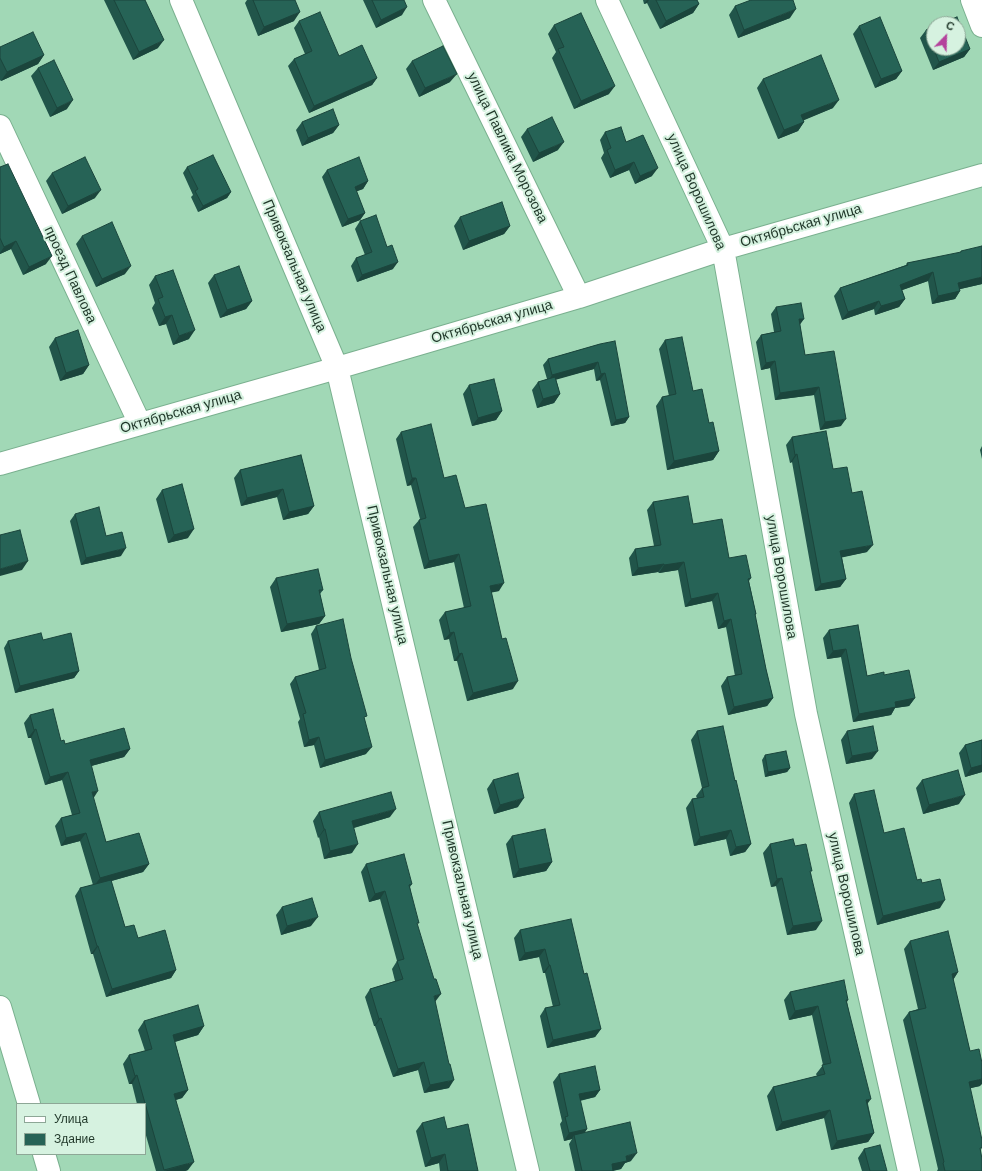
<!DOCTYPE html>
<meta charset="utf-8">
<style>
body{margin:0}
#map{position:relative;width:982px;height:1171px;overflow:hidden;background:#a1d8b6;font-family:Helvetica,sans-serif}
canvas{display:block}
.legend{position:absolute;left:16px;top:1103px;width:130px;height:52px;box-sizing:border-box;background:#d6f2e0;border:1px solid #8da796;margin:0;padding:5px 7px;list-style:none;font-size:12px;color:#1f3628}
.legend li{display:flex;align-items:center;gap:8px;height:20px}
.legend b{width:20px;border:1px solid #8da796}
.north{position:absolute;left:926px;top:16px;width:40px;height:40px;box-sizing:border-box;background:#d6f2e0;border:1px solid #8da796;border-radius:50%;rotate:23deg;font-size:11px;font-weight:700;line-height:16px;text-align:center;color:#1f3628}
.north::after{content:'';display:block;margin:auto;width:14px;height:18px;background:#b4429c;clip-path:polygon(50% 0,100% 100%,50% 72%,0 100%)}
</style>
<div id="map">
<canvas width="982" height="1171"></canvas>
<ul class="legend">
<li><b style="height:5px;background:#fff"></b>Улица</li>
<li><b style="height:11px;background:#266356"></b>Здание</li>
</ul>
<div class="north">С</div>
</div>
<script>
const ctx = document.querySelector('canvas').getContext('2d');
ctx.lineJoin = 'round';
const shape = rows => new Path2D(rows.map(r => 'M' + r).join(''));
function stroke(path, color, width, dash) { ctx.strokeStyle = color; ctx.lineWidth = width; ctx.lineCap = dash ? 'butt' : 'round'; ctx.setLineDash(dash || []); ctx.stroke(path); }
function fillPath(path, color) { ctx.fillStyle = color; ctx.fill(path, 'evenodd'); }
function write(font, color, halo, rows, align = 'center') {
  ctx.font = font + ' Helvetica,sans-serif'; ctx.lineWidth = 4; ctx.setLineDash([]); ctx.textBaseline = 'middle'; ctx.strokeStyle = halo; ctx.fillStyle = color; for (const [text, x, y, turn = 0] of rows) {
    ctx.save(); ctx.translate(x, y); ctx.rotate((+turn || 0) * Math.PI / 180); ctx.textAlign = isNaN(turn) ? turn : align; if (halo) ctx.strokeText(text, 0, 0); ctx.fillText(text, 0, 0); ctx.restore();
  }
}
const minor = shape([
 [181,0,337,368,528,1171],
 [434,0,579,297],
 [607,0,723,249,806,714,909,1171],
 [972,0,982,26],
 [0,126,140,424],
 [0,464,337,368,579,297,723,249,982,175],
 [0,1007,29,1104],
 [44,1154,49,1171]
]);
const wall = shape([
 [104,0,145,0,158,48,133,60],
 [247,0,295,0,294,21,258,36,245,3],
 [363,0,404,0,402,15,376,28],
 [643,0,697,0,699,4,693,13,660,29,647,3,644,4],
 [735,6,790,18,738,38,729,15],
 [299,21,339,56,377,78,372,85,309,113,288,66,294,59,305,54,294,28],
 [554,25,609,94,574,109,552,58,556,52,548,34],
 [859,26,902,71,896,79,875,88,853,34],
 [926,30,970,49,964,57,933,70,920,38],
 [0,47,44,55,38,64,1,81,0,80],
 [412,61,450,82,419,97,406,69],
 [38,68,67,109,50,117,31,76],
 [763,79,833,108,803,120,804,122,798,131,778,139,757,88],
 [302,122,339,125,333,133,302,146,296,130],
 [527,129,558,150,533,162,521,137],
 [605,132,626,142,652,176,635,184,629,170,610,178,601,158,604,153,600,140],
 [0,167,46,264,23,275,11,249,0,254],
 [187,167,231,192,227,198,198,212,191,197,193,195,183,173],
 [327,170,368,181,363,189,356,191,365,213,360,220,342,227,322,177],
 [52,173,95,198,62,214,46,181],
 [460,217,510,226,504,234,463,250,454,226],
 [360,221,387,247,393,269,357,282,351,266,356,258,365,255,355,229],
 [82,236,125,274,96,287,76,244],
 [961,251,982,284,960,289,960,291,955,299,932,304,928,281,902,290,905,299,899,307,875,315,874,309,842,320,834,296,840,288,906,265,907,263,960,253],
 [214,275,252,301,246,309,220,318,208,283],
 [155,276,189,339,173,345,166,324,159,326,152,308,155,303,149,285],
 [776,307,800,325,805,355,841,426,820,430,814,395,775,400,770,368,761,370,756,342,761,335,774,332,771,314],
 [55,338,89,365,83,374,60,381,49,347],
 [665,340,693,391,709,423,719,451,713,460,667,470,656,406,662,397,669,396,659,349],
 [600,344,629,417,625,423,611,426,600,380,596,381,594,369,556,379,560,394,554,403,537,408,532,390,538,382,547,379,543,365,548,359],
 [469,385,502,411,496,420,472,426,463,394],
 [401,432,444,478,465,508,499,591,491,592,513,689,467,701,457,661,454,661,449,639,444,640,439,620,445,612,464,608,454,562,424,569,413,527,420,519,411,485,407,486,396,439],
 [792,437,833,469,852,493,867,552,842,557,846,579,840,587,815,591,792,462,790,463,786,445],
 [982,446,982,459,980,450],
 [301,455,314,506,308,514,283,520,277,497,241,506,234,478,240,470],
 [162,490,188,538,168,543,156,499],
 [653,502,693,524,751,578,749,581,756,614,755,615,766,669,773,698,767,706,728,715,721,686,727,677,735,676,726,627,718,629,712,601,685,607,678,570,659,573,658,572,632,576,629,558,635,549,654,546,647,510],
 [75,514,106,536,121,556,81,565,70,521],
 [276,578,323,590,320,594,325,616,319,624,281,632,270,587],
 [858,625,867,676,884,675,915,698,909,706,895,708,891,715,853,722,841,657,827,659,823,638,829,630],
 [316,626,365,720,366,754,320,768,314,745,304,747,298,722,300,719,290,684,295,677,319,670,311,634],
 [43,640,79,671,74,678,15,693,4,648,8,641],
 [30,715,65,744,130,749,124,757,91,766,93,798,106,842,149,864,143,872,111,881,125,927,176,970,171,978,106,997,93,954,91,954,75,896,80,888,93,885,80,841,61,846,55,826,61,818,72,815,62,780,45,785,31,738,28,738,24,723],
 [697,731,735,781,751,844,745,852,730,856,726,839,694,846,686,808,692,799,697,798,696,796,702,788,691,740],
 [847,731,872,759,846,764,841,740],
 [982,740,982,772,965,777,959,753,965,745],
 [765,755,790,768,787,772,765,777,762,760],
 [493,780,518,807,494,814,487,789],
 [922,780,959,804,923,814,916,788],
 [854,794,884,833,917,880,940,908,877,925,849,803],
 [319,812,390,817,354,828,352,853,324,859,319,837,318,838,313,821],
 [512,836,552,862,546,871,513,878,506,844],
 [770,844,795,846,811,873,816,930,787,935,776,886,771,887,763,853],
 [366,864,412,884,410,887,417,925,435,1002,449,1088,424,1093,418,1070,393,1077,375,1026,374,1026,365,997,370,989,395,981,392,969,397,961,380,899,369,902,361,872],
 [282,907,311,926,281,935,276,915],
 [520,930,584,974,601,1029,595,1037,547,1048,540,1016,545,1008,553,1007,545,973,543,973,539,957,519,961,514,938],
 [910,941,958,972,953,980,970,1051,980,1086,970,1088,981,1152,982,1171,937,1171,938,1169,903,1020,909,1012,918,1009,904,949],
 [790,992,848,1000,847,1002,874,1133,868,1142,831,1150,824,1118,776,1131,767,1096,773,1087,817,1076,816,1074,823,1065,812,1015,789,1020,784,1000],
 [144,1021,204,1026,198,1035,175,1042,188,1090,182,1098,176,1100,188,1170,185,1171,156,1171,145,1132,145,1104,137,1104,132,1084,129,1084,123,1064,129,1055,145,1051,138,1030],
 [559,1074,600,1090,595,1097,580,1101,587,1129,584,1133,631,1161,625,1163,621,1169,613,1171,575,1171,569,1144,572,1139,564,1141,560,1124,562,1121,553,1082],
 [422,1123,447,1129,478,1171,440,1171,439,1163,425,1167,416,1131],
 [864,1149,887,1171,862,1171,858,1158]
]);
const shadedWall = shape([
 [647,0,649,0,647,3,644,4],
 [699,4,693,13,660,29,666,21],
 [407,7,402,15,376,28,381,20],
 [796,9,790,18,738,38,744,30],
 [300,12,294,21,258,36,264,27],
 [164,40,158,48,133,60,139,52],
 [970,49,964,57,933,70,939,62],
 [44,55,38,64,1,81,7,72],
 [902,71,896,79,875,88,881,79],
 [457,74,450,82,419,97,425,88],
 [377,78,372,85,309,113,314,106],
 [615,86,609,94,574,109,581,101],
 [73,100,67,109,50,117,57,108],
 [839,100,833,108,795,124,801,115],
 [804,122,798,131,778,139,784,130],
 [339,125,333,133,302,146,308,138],
 [564,142,558,150,533,162,539,153],
 [634,162,629,170,610,178,615,170],
 [658,168,652,176,635,184,640,176],
 [368,181,363,189,350,194,355,187],
 [101,190,95,198,62,214,68,206],
 [231,192,227,198,198,212,203,206],
 [365,213,360,220,342,227,348,219],
 [510,226,504,234,463,250,469,241],
 [16,241,11,249,0,254,0,253,4,247],
 [52,256,46,264,23,275,29,267],
 [398,262,393,269,357,282,362,275],
 [131,266,125,274,96,287,102,279],
 [933,272,928,281,894,293,900,285],
 [982,277,982,284,952,291,958,283],
 [960,291,955,299,932,304,938,296],
 [905,299,899,307,875,315,881,306],
 [252,301,246,309,220,318,227,310],
 [879,301,874,309,842,320,848,312],
 [172,315,166,324,159,326,165,317],
 [799,319,804,319,799,326],
 [195,330,189,339,173,345,179,336],
 [775,361,770,368,761,370,766,363],
 [598,362,594,369,548,382,552,375],
 [89,365,83,374,60,381,66,373],
 [605,373,600,380,596,381,601,374],
 [819,387,814,395,775,400,780,393],
 [560,394,554,403,537,408,543,399],
 [502,411,496,420,472,426,478,418],
 [629,417,625,423,611,426,616,420],
 [846,419,841,426,820,430,825,422],
 [719,451,713,460,667,470,674,461],
 [797,454,792,462,790,463,795,455],
 [412,478,416,478,411,485,407,486],
 [283,489,277,497,241,506,247,498],
 [314,506,308,514,283,520,289,512],
 [194,529,188,538,168,543,174,535],
 [873,545,867,552,835,559,840,551],
 [126,548,121,556,81,565,86,558],
 [459,554,454,562,424,569,429,561],
 [28,561,22,570,0,576,0,569],
 [684,562,678,570,659,573,664,565],
 [664,564,658,572,632,576,638,568],
 [846,579,840,587,815,591,821,584],
 [504,583,499,591,485,594,490,586],
 [718,593,712,601,685,607,691,599],
 [325,616,319,624,281,632,287,624],
 [731,619,726,627,718,629,724,621],
 [454,632,449,639,444,640,450,633],
 [846,649,841,657,827,659,833,651],
 [462,653,457,661,454,661,459,654],
 [79,671,74,678,15,693,20,686],
 [518,681,513,689,467,701,473,693],
 [773,698,767,706,728,715,734,707],
 [915,698,909,706,895,708,891,715,853,722,859,714,895,702],
 [36,729,31,738,28,738,34,730],
 [319,737,314,745,304,747,309,740],
 [372,747,366,754,320,768,325,760],
 [130,749,124,757,84,768,90,760],
 [878,751,872,759,846,764,852,756],
 [982,765,982,772,965,777,971,768],
 [790,768,787,772,765,777,768,772],
 [68,772,62,780,45,785,50,777],
 [98,791,93,799,92,792],
 [965,795,959,804,923,814,929,805],
 [524,798,518,807,494,814,500,805],
 [396,809,390,817,346,830,352,821],
 [324,829,325,829,319,837,318,838],
 [731,830,726,839,694,846,700,837],
 [86,833,80,841,61,846,66,838],
 [358,844,352,853,324,859,330,851],
 [751,844,745,852,730,856,736,847],
 [552,862,546,871,513,878,519,869],
 [149,864,143,872,94,886,100,878],
 [782,878,776,886,771,887,777,879],
 [385,891,380,899,369,902,375,894],
 [945,900,940,908,877,925,883,916],
 [318,917,311,926,281,935,287,926],
 [822,921,816,930,787,935,793,926],
 [97,946,98,946,93,954,91,954],
 [545,949,539,957,519,961,525,953],
 [549,965,550,965,545,973,543,973],
 [176,970,171,978,106,997,112,989],
 [958,972,953,980,952,974],
 [441,994,435,1002,434,996],
 [818,1006,812,1015,789,1020,795,1011],
 [381,1018,375,1026,374,1026,379,1019],
 [204,1026,198,1035,167,1044,173,1035],
 [601,1029,595,1037,547,1048,553,1040],
 [424,1062,418,1070,393,1077,398,1069],
 [137,1075,132,1084,129,1084,135,1076],
 [982,1079,982,1084,980,1086,963,1090,969,1082],
 [454,1080,449,1088,424,1093,430,1085],
 [188,1090,182,1098,168,1102,174,1094],
 [600,1090,595,1097,573,1102,579,1094],
 [871,1099,865,1107,866,1100],
 [830,1110,824,1118,776,1131,782,1122],
 [587,1129,582,1137,574,1135,572,1139,564,1141,569,1133],
 [874,1133,868,1142,831,1150,837,1141],
 [637,1153,631,1161,625,1163,621,1169,611,1171,612,1164,626,1156],
 [445,1154,439,1163,425,1167,431,1158],
 [194,1162,188,1170,185,1171,164,1171]
]);
const building = shape([
 [114,0,145,0,164,40,139,52,114,0],
 [253,0,295,0,300,12,264,27,253,0],
 [372,0,404,0,407,7,381,20,372,0],
 [656,0,697,0,699,4,666,21,656,0],
 [751,0,793,0,796,9,744,30,735,6,751,0],
 [320,12,339,56,362,45,377,78,314,106,294,59,312,51,299,21,320,12],
 [581,13,615,86,581,101,558,49,564,47,554,25,581,13],
 [880,17,902,71,881,79,859,26,880,17],
 [957,17,970,49,939,62,926,30,934,26,934,48,958,48,958,24,939,24,957,17],
 [33,32,44,55,7,72,0,58,0,47,33,32],
 [443,46,457,74,425,88,412,61,443,46],
 [821,55,839,100,801,115,804,122,784,130,763,79,821,55],
 [54,60,73,100,57,108,38,68,54,60],
 [333,109,339,125,308,138,302,122,333,109],
 [552,117,564,142,539,153,527,129,552,117],
 [621,127,626,142,643,135,658,168,640,176,634,162,615,170,607,150,611,148,605,132,621,127],
 [213,155,231,192,203,206,195,191,198,189,187,167,213,155],
 [85,157,101,190,68,206,52,173,85,157],
 [359,157,368,181,355,187,365,213,348,219,327,170,359,157],
 [8,164,52,256,29,267,16,241,4,247,0,238,0,167,8,164],
 [502,202,510,226,469,241,460,217,502,202],
 [376,215,387,247,392,245,398,262,362,275,356,258,372,252,360,221,376,215],
 [112,222,131,266,102,279,82,236,112,222],
 [982,246,982,277,958,283,960,291,938,296,933,272,900,285,905,299,881,306,879,301,848,312,840,288,908,265,907,263,961,252,961,251,982,246],
 [239,266,252,301,227,310,214,275,239,266],
 [173,270,195,330,179,336,172,315,165,317,158,299,163,297,155,276,173,270],
 [801,303,804,319,799,319,805,355,834,351,846,419,825,422,819,387,780,393,775,361,766,363,761,335,781,331,776,307,801,303],
 [78,330,89,365,66,373,55,338,78,330],
 [682,337,693,391,702,389,709,423,713,422,719,451,674,461,662,397,676,394,665,340,682,337],
 [615,341,629,417,616,420,605,373,601,374,598,362,552,375,548,359,600,344,615,341],
 [555,377,560,394,543,399,538,382,555,377],
 [494,379,502,411,478,418,469,385,494,379],
 [431,424,444,478,456,475,465,508,486,504,504,583,490,586,502,639,506,638,518,681,473,693,462,653,459,654,454,632,450,633,445,612,471,606,459,554,429,561,419,520,426,518,416,478,412,478,401,432,431,424],
 [826,431,833,469,847,467,852,493,862,491,873,545,840,551,846,579,821,584,797,454,795,455,792,437,826,431],
 [301,455,314,506,289,512,283,489,247,498,240,470,301,455],
 [182,484,194,529,174,535,162,490,182,484],
 [688,496,693,524,722,519,729,558,746,555,751,578,748,579,756,614,755,614,766,669,773,698,734,707,727,677,742,674,731,619,724,621,718,593,691,599,684,562,664,565,664,564,638,568,635,549,661,545,653,502,688,496],
 [99,507,106,536,122,532,126,548,86,558,75,514,99,507],
 [20,530,28,561,0,569,0,535,20,530],
 [318,569,323,590,319,590,325,616,287,624,276,578,318,569],
 [343,619,351,658,367,716,364,717,372,747,325,760,319,737,309,740,303,714,306,713,295,677,326,668,316,626,343,619],
 [858,625,867,676,884,672,884,675,909,670,915,698,895,702,896,707,859,714,846,649,833,651,829,630,858,625],
 [41,633,43,640,71,633,79,671,20,686,8,641,41,633],
 [53,709,61,741,64,740,65,744,124,728,130,749,90,760,98,791,92,792,106,842,139,833,149,864,100,878,86,833,66,838,61,818,80,813,68,772,50,777,36,729,34,730,30,715,53,709],
 [723,726,735,781,736,780,751,844,736,847,731,830,700,837,692,799,704,797,702,788,709,786,697,731,723,726],
 [873,726,878,751,852,756,847,731,873,726],
 [982,740,982,765,971,768,965,745,982,740],
 [786,751,790,768,768,772,765,755,786,751],
 [958,770,965,795,929,805,922,780,958,770],
 [518,773,524,798,500,805,493,780,518,773],
 [874,790,884,833,904,828,917,880,921,879,922,883,940,879,945,900,883,916,854,794,874,790],
 [391,792,396,809,352,821,358,844,330,851,325,829,324,829,319,812,391,792],
 [545,829,552,862,519,869,512,836,545,829],
 [793,839,795,846,806,844,812,871,810,871,822,921,793,926,782,878,777,879,770,844,793,839],
 [404,854,412,884,409,885,419,923,417,923,434,979,436,979,441,994,434,996,449,1064,450,1064,454,1080,430,1085,424,1062,398,1069,381,1018,379,1019,370,989,403,979,397,961,404,959,385,891,375,894,366,864,404,854],
 [111,880,125,927,134,925,138,938,165,930,176,970,112,989,98,946,97,946,80,888,111,880],
 [312,898,318,917,287,926,282,907,312,898],
 [571,919,584,974,587,973,601,1029,553,1040,545,1008,560,1005,550,965,549,965,545,949,525,953,520,930,571,919],
 [948,931,958,972,952,974,970,1051,979,1049,982,1063,982,1079,969,1082,982,1140,982,1148,980,1148,982,1159,982,1171,945,1171,943,1163,944,1162,909,1012,926,1008,910,941,948,931],
 [844,980,848,1000,846,1000,871,1099,866,1100,874,1133,837,1141,830,1110,782,1122,773,1087,825,1074,822,1065,831,1063,818,1006,795,1011,790,992,844,980],
 [198,1005,204,1026,173,1035,188,1090,174,1094,194,1162,164,1170,137,1075,135,1076,129,1055,152,1049,144,1021,198,1005],
 [595,1066,600,1090,579,1094,587,1129,569,1133,565,1117,568,1116,559,1074,595,1066],
 [444,1117,447,1129,468,1124,478,1171,448,1171,445,1154,431,1158,422,1123,444,1117],
 [630,1122,637,1153,626,1156,627,1161,612,1164,613,1171,582,1171,574,1135,630,1122],
 [880,1145,887,1171,870,1171,864,1149,880,1145]
]);
const streetNames = [
 ["улица Павлика Морозова",507,148,64],
 ["улица Ворошилова",696,192,66],
 ["Октябрьская улица",801,226,-16],
 ["Привокзальная улица",294,266,67],
 ["проезд Павлова",70,275,65],
 ["Октябрьская улица",492,322,-16],
 ["Октябрьская улица",181,412,-16],
 ["Привокзальная улица",387,575,77],
 ["улица Ворошилова",781,577,80],
 ["Привокзальная улица",462,890,77],
 ["улица Ворошилова",846,894,77]
];
stroke(minor, '#7ab08f', 24);
stroke(minor, '#fff', 22);
fillPath(wall, '#21554a');
fillPath(shadedWall, '#1b453c');
fillPath(building, '#266356');
stroke(building, '#1b453c', 1);
write('14px', '#1f3628', '#d6f2e0', streetNames);
</script>
